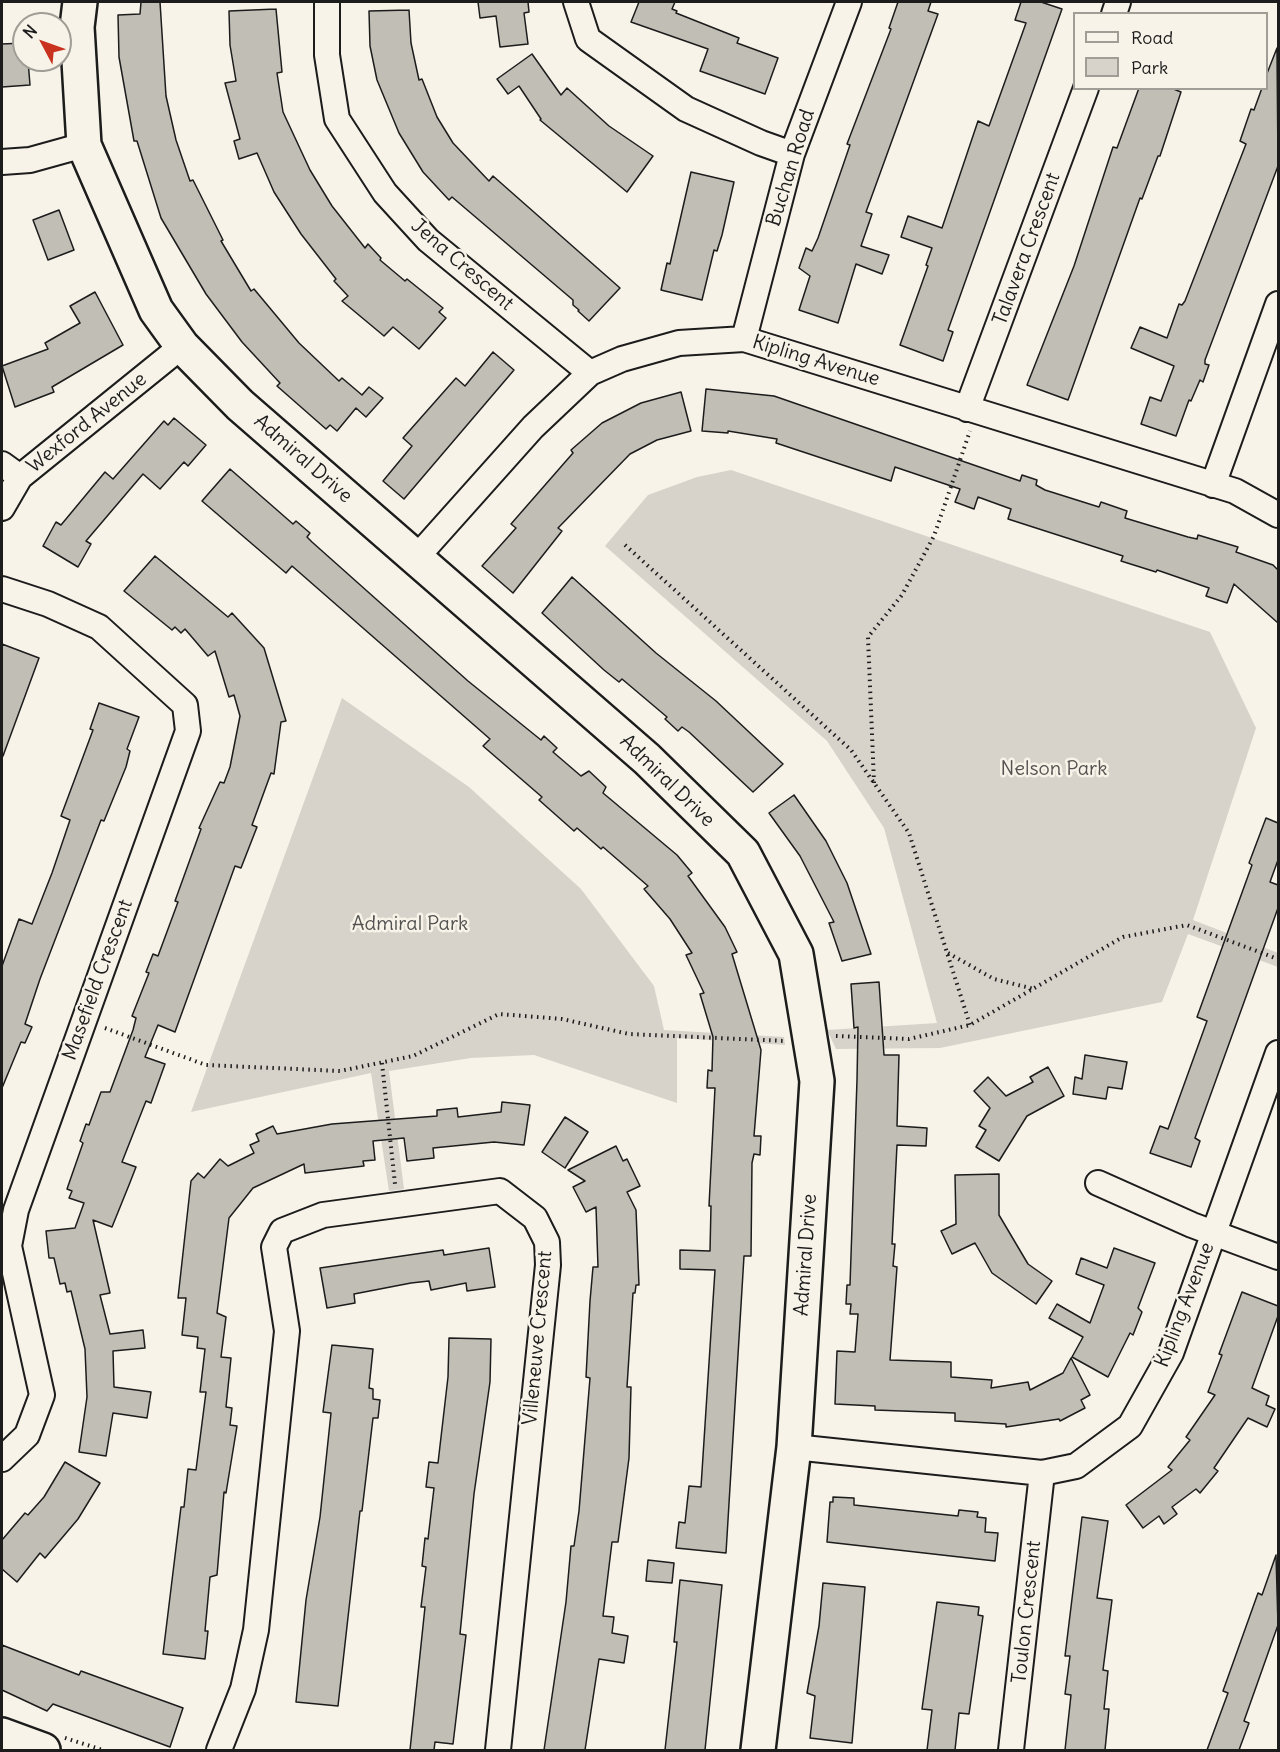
<!DOCTYPE html>
<style>
body{margin:0}
#map{position:relative;width:1280px;height:1752px;overflow:hidden;background:#f7f3e8;font-family:Delius,sans-serif}
canvas{display:block}
.frame{position:absolute;inset:0;border:3px solid #1c1c1c;pointer-events:none}
.legend{position:absolute;left:1073px;top:12px;width:195px;height:78px;box-sizing:border-box;background:#f7f3e8;border:2px solid #9f9d96;margin:0;padding:8px 10px;list-style:none;font-size:18px;color:#1c1c1c}
.legend li{display:flex;align-items:center;gap:12px;height:30px}
.legend b{width:30px;border:2px solid #9f9d96}
.north{position:absolute;left:12px;top:12px;width:60px;height:60px;box-sizing:border-box;background:#f7f3e8;border:2px solid #9f9d96;border-radius:50%;rotate:311deg;font-size:16px;font-weight:700;line-height:24px;text-align:center;color:#1c1c1c}
.north::after{content:'';display:block;margin:auto;width:21px;height:27px;background:#c8321e;clip-path:polygon(50% 0,100% 100%,50% 72%,0 100%)}
</style>
<div id="map">
<canvas width="1280" height="1752"></canvas>
<div class="frame"></div>
<ul class="legend">
<li><b style="height:8px;background:#f7f3e8"></b>Road</li>
<li><b style="height:16px;background:#d7d3cb"></b>Park</li>
</ul>
<div class="north">N</div>
</div>
<script>
const ctx = document.querySelector('canvas').getContext('2d');
ctx.lineJoin = 'round';
function fillPath(path, color) { ctx.fillStyle = color; ctx.fill(path, 'evenodd'); }
const shape = rows => new Path2D(rows.map(r => 'M' + r).join(''));
function stroke(path, color, width, dash) { ctx.strokeStyle = color; ctx.lineWidth = width; ctx.lineCap = dash ? 'butt' : 'round'; ctx.setLineDash(dash || []); ctx.stroke(path); }
function write(font, color, halo, rows, align = 'center') {
  ctx.font = font + ' Delius,sans-serif'; ctx.lineWidth = 5; ctx.setLineDash([]); ctx.textBaseline = 'middle'; ctx.strokeStyle = halo; ctx.fillStyle = color; for (const [text, x, y, turn = 0] of rows) {
    ctx.save(); ctx.translate(x, y); ctx.rotate((+turn || 0) * Math.PI / 180); ctx.textAlign = isNaN(turn) ? turn : align; if (halo) ctx.strokeText(text, 0, 0); ctx.fillText(text, 0, 0); ctx.restore();
  }
}
const green = shape([
 [731,470,1210,632,1256,728,1193,920,1278,953,1278,967,1188,934,1162,1002,940,1048,836,1049,827,1030,937,1023,884,828,827,741,605,546,648,495,697,477],
 [342,698,469,787,581,889,654,986,664,1030,784,1037,785,1045,677,1038,677,1103,534,1055,471,1058,389,1071,404,1189,389,1191,371,1073,191,1112]
]);
const building = shape([
 [141,2,160,2,166,96,176,140,190,181,193,180,223,240,221,241,251,291,254,289,299,343,339,381,342,378,362,395,369,387,383,398,366,417,356,408,337,431,330,425,326,429,277,386,280,383,242,342,206,294,161,218,137,141,134,141,119,57,118,15,140,14,141,2],
 [478,2,528,2,529,12,524,13,528,44,500,47,496,16,480,18,478,2],
 [639,2,675,2,672,9,677,11,676,13,739,38,737,43,778,58,765,94,700,71,708,49,631,22,639,2],
 [898,2,931,2,928,11,938,14,866,212,872,214,861,246,889,255,882,274,856,264,838,323,799,310,810,276,799,268,806,248,812,251,818,238,850,145,847,144,891,29,889,28,898,2],
 [1021,2,1041,2,1062,9,948,330,953,332,943,361,900,345,928,266,926,265,932,248,901,237,908,216,942,228,978,121,989,126,1026,23,1015,20,1021,2],
 [276,9,282,72,277,73,283,112,310,170,332,206,365,248,368,244,381,258,380,260,405,281,407,279,443,308,439,312,446,318,419,349,393,327,384,336,342,301,348,296,334,281,336,279,301,234,274,192,257,153,239,159,234,141,240,139,225,83,236,81,230,45,229,11,276,9],
 [409,10,411,43,419,80,422,79,437,117,453,143,489,181,493,176,620,288,589,321,578,311,579,310,573,305,573,300,452,197,449,200,423,172,399,133,377,80,370,46,369,11,409,10],
 [24,43,24,60,28,60,30,85,2,87,2,44,24,43],
 [1277,48,1278,166,1205,360,1205,364,1209,365,1203,382,1200,380,1191,401,1189,400,1176,436,1141,424,1150,397,1161,401,1174,366,1131,348,1140,327,1167,338,1179,304,1182,305,1185,301,1246,144,1240,141,1251,109,1254,110,1262,88,1266,88,1266,76,1277,48],
 [532,54,561,95,567,88,609,126,653,156,627,192,540,120,541,119,519,86,508,94,497,79,532,54],
 [1139,88,1171,88,1181,92,1160,156,1158,156,1142,199,1140,198,1068,400,1027,385,1074,266,1113,147,1117,148,1139,88],
 [691,172,734,182,722,235,717,251,714,250,702,300,661,290,667,263,670,264,691,172],
 [59,210,74,250,48,260,33,220,59,210],
 [95,292,123,345,52,387,54,392,15,407,2,366,48,349,45,343,80,323,70,306,95,292],
 [493,352,514,370,404,499,383,481,412,446,403,438,456,378,465,386,493,352],
 [706,389,774,396,1020,481,1022,475,1037,480,1036,485,1045,490,1099,507,1101,502,1127,511,1125,518,1188,537,1197,539,1198,535,1238,547,1236,552,1273,565,1278,570,1278,623,1234,584,1227,603,1206,596,1209,588,1157,570,1156,572,1121,561,1123,556,1008,519,1011,509,978,497,974,509,955,502,960,489,895,467,891,481,776,443,777,439,728,431,728,433,702,431,706,389],
 [681,392,691,431,657,440,630,454,558,528,562,531,513,593,482,566,516,528,511,524,573,453,571,450,602,423,641,403,681,392],
 [174,418,206,445,188,466,184,462,160,489,143,474,86,541,91,544,78,567,43,546,56,522,61,525,105,472,113,479,164,421,168,425,174,418],
 [230,469,293,524,296,521,310,533,307,537,312,542,468,681,541,740,544,736,557,748,553,752,581,776,589,771,606,787,603,793,677,855,692,873,688,876,725,927,737,952,732,954,761,1050,754,1136,761,1136,760,1155,754,1154,752,1163,751,1256,744,1256,726,1553,676,1548,679,1522,685,1523,689,1486,701,1487,715,1270,680,1269,680,1250,710,1251,711,1206,709,1206,715,1088,707,1088,708,1070,712,1071,713,1037,700,994,704,993,686,955,692,953,670,919,644,889,648,886,603,847,601,849,577,828,574,831,539,800,542,797,483,746,490,739,292,566,286,573,202,501,230,469],
 [155,556,228,617,232,613,264,648,286,721,281,722,274,774,271,773,252,825,257,827,241,868,235,866,175,1032,158,1025,145,1057,165,1064,151,1103,146,1101,122,1162,136,1167,129,1185,112,1227,93,1220,110,1293,100,1295,110,1334,143,1330,145,1348,113,1351,114,1387,151,1392,147,1418,113,1413,106,1456,79,1452,87,1397,85,1349,71,1291,67,1292,65,1283,60,1284,54,1258,49,1258,46,1231,75,1228,84,1203,69,1198,72,1191,67,1189,83,1143,80,1141,86,1124,89,1125,101,1092,110,1092,133,1030,136,1018,132,1016,149,973,146,972,153,954,158,956,178,902,175,901,201,829,199,828,220,782,224,783,230,767,240,716,234,695,229,697,215,651,208,656,185,629,181,633,175,627,172,630,124,591,155,556],
 [572,577,656,653,716,701,783,764,753,792,689,732,682,727,678,731,665,719,667,717,622,679,619,682,604,670,542,613,572,577],
 [2,644,39,658,3,756,2,755,2,644],
 [99,703,139,717,127,749,130,751,126,767,104,821,101,820,40,979,25,1024,32,1027,25,1043,21,1042,2,1088,2,966,19,919,32,924,52,873,70,820,61,816,93,730,90,729,99,703],
 [794,795,826,841,847,883,871,954,842,961,829,923,834,922,800,856,769,813,794,795],
 [1266,818,1278,823,1278,860,1270,882,1278,885,1278,908,1195,1138,1200,1141,1191,1167,1150,1153,1160,1126,1168,1129,1207,1021,1197,1017,1252,865,1249,863,1266,818],
 [879,982,884,1055,899,1055,897,1126,927,1128,926,1146,897,1145,892,1244,895,1244,893,1266,897,1267,890,1360,951,1362,951,1377,992,1380,991,1388,1028,1382,1030,1390,1063,1373,1071,1358,1090,1395,1081,1400,1085,1408,1060,1421,1059,1419,1006,1427,1006,1424,955,1421,955,1413,875,1410,875,1406,835,1404,837,1351,855,1352,858,1314,850,1314,851,1304,846,1304,847,1285,850,1285,857,1080,858,1027,854,1028,851,984,879,982],
 [1085,1055,1127,1062,1122,1089,1108,1087,1106,1099,1073,1094,1075,1077,1082,1079,1085,1055],
 [1048,1067,1064,1096,1027,1116,999,1161,976,1147,986,1130,979,1126,990,1108,974,1091,988,1077,1006,1096,1033,1082,1030,1077,1048,1067],
 [502,1102,530,1105,524,1145,494,1142,433,1148,434,1158,407,1161,404,1138,373,1141,375,1160,363,1161,364,1166,305,1173,304,1164,253,1188,229,1218,217,1313,226,1317,221,1357,231,1358,226,1407,232,1408,230,1425,237,1426,226,1493,224,1492,217,1575,210,1577,205,1631,208,1631,205,1659,163,1654,181,1507,184,1507,188,1469,196,1470,206,1392,200,1392,205,1349,197,1348,198,1337,182,1335,186,1298,178,1298,191,1181,198,1173,204,1178,220,1159,228,1166,254,1153,250,1145,259,1141,256,1134,273,1126,277,1134,332,1124,437,1116,437,1110,457,1108,458,1117,501,1112,502,1102],
 [565,1117,588,1132,565,1168,542,1152,565,1117],
 [616,1146,623,1161,627,1159,640,1186,627,1192,636,1210,639,1285,636,1285,635,1293,633,1293,627,1387,631,1387,629,1458,618,1542,612,1542,603,1616,614,1617,612,1633,628,1636,624,1663,599,1659,585,1750,544,1750,566,1602,571,1546,574,1546,579,1511,590,1378,586,1377,590,1301,593,1267,598,1267,596,1207,586,1212,573,1187,585,1181,568,1170,616,1146],
 [999,1174,999,1215,1028,1264,1052,1281,1036,1304,992,1273,975,1243,952,1254,941,1231,956,1224,955,1175,999,1174],
 [489,1248,495,1287,467,1291,466,1283,431,1290,429,1281,411,1283,354,1294,355,1303,327,1308,320,1268,443,1250,444,1255,489,1248],
 [1114,1248,1155,1263,1138,1308,1142,1312,1133,1335,1130,1333,1108,1377,1072,1357,1083,1337,1049,1318,1057,1304,1090,1323,1104,1285,1076,1274,1081,1258,1107,1268,1114,1248],
 [1242,1292,1278,1306,1278,1316,1252,1388,1269,1396,1266,1405,1275,1409,1267,1427,1248,1418,1214,1468,1218,1471,1200,1493,1196,1489,1172,1507,1177,1514,1164,1524,1159,1516,1143,1528,1126,1505,1172,1470,1168,1467,1190,1440,1186,1437,1215,1395,1208,1392,1222,1355,1219,1354,1242,1292],
 [449,1338,491,1339,490,1382,474,1494,460,1634,466,1635,453,1744,435,1742,434,1750,410,1750,425,1607,421,1607,426,1567,422,1566,425,1538,428,1539,434,1488,426,1487,429,1462,438,1463,448,1377,449,1338],
 [332,1345,373,1349,369,1388,373,1389,373,1399,380,1400,378,1418,373,1418,362,1511,360,1511,338,1706,296,1702,306,1600,320,1517,331,1413,323,1412,332,1345],
 [65,1462,100,1483,78,1519,45,1558,40,1553,17,1582,2,1569,2,1540,25,1513,28,1515,44,1497,65,1462],
 [833,1497,854,1498,854,1505,958,1516,959,1510,978,1512,977,1517,986,1518,985,1532,998,1533,995,1561,827,1542,830,1502,833,1502,833,1497],
 [1082,1517,1108,1521,1097,1598,1112,1600,1103,1670,1108,1671,1104,1709,1109,1709,1105,1750,1065,1750,1071,1695,1065,1694,1070,1656,1065,1656,1082,1517],
 [1276,1555,1278,1625,1244,1721,1249,1723,1239,1750,1207,1750,1228,1693,1223,1691,1258,1593,1262,1595,1276,1555],
 [648,1560,674,1563,672,1583,646,1581,648,1560],
 [680,1580,722,1585,705,1750,665,1750,677,1642,674,1642,680,1580],
 [823,1583,865,1587,852,1743,810,1738,815,1696,807,1693,819,1626,823,1583],
 [937,1602,979,1607,978,1615,983,1616,969,1714,959,1713,955,1750,927,1750,932,1710,922,1709,937,1602],
 [2,1645,79,1675,81,1671,183,1708,170,1747,53,1704,47,1711,2,1690,2,1645]
]);
const path = shape([
 [625,545,851,750,909,833,970,1025],
 [874,783,868,637,902,595,934,536,970,431],
 [948,953,994,979,1034,989],
 [105,1028,206,1065,340,1071,413,1056,499,1014,562,1019,629,1034,785,1041],
 [836,1036,909,1039,970,1025,1123,937,1187,925,1278,959],
 [382,1063,395,1184],
 [65,1738,103,1750]
]);
const street = shape([
 [327,2,327,55,337,119,385,193,428,240,590,373],
 [576,2,588,39,686,109,761,143,792,154],
 [1114,14,1118,2],
 [2,162,30,160,84,145],
 [744,339,792,154,849,2],
 [967,409,1086,88],
 [2,464,20,477],
 [1213,485,1278,304],
 [2,508,20,477,182,346],
 [416,558,533,427,590,373,622,359,679,343,744,339,1235,491,1278,515],
 [2,589,48,604,99,627,185,705,188,731,16,1210,9,1246,42,1395,27,1435,2,1459],
 [1098,1183,1192,1225,1278,1257],
 [794,1447,1042,1473,1076,1466,1130,1426,1171,1353,1278,1053],
 [219,1750,243,1689,256,1630,287,1331,274,1247,282,1231,323,1215,500,1191,535,1218,547,1242,548,1265,498,1750],
 [1011,1750,1042,1473]
]);
const secondary = shape([
 [80,2,77,27,84,145,156,310,182,346,240,405,647,759,743,853,796,954,817,1081,794,1447,758,1750],
 [2,1735,43,1750]
]);
const streetNames = [
 ["Buchan Road",791,168,-73],
 ["Talavera Crescent",1027,249,-70],
 ["Jena Crescent",462,265,41],
 ["Kipling Avenue",816,361,17],
 ["Wexford Avenue",87,423,-39],
 ["Admiral Drive",303,459,41],
 ["Admiral Drive",667,781,44],
 ["Masefield Crescent",98,980,-70],
 ["Admiral Drive",806,1255,-86],
 ["Kipling Avenue",1185,1305,-69],
 ["Villeneuve Crescent",538,1338,-85],
 ["Toulon Crescent",1027,1612,-84]
];
const parkNames = [
 ["Nelson Park",1054,769],
 ["Admiral Park",410,924]
];
fillPath(green, '#d7d3cb');
fillPath(building, '#c0beb5');
stroke(building, '#1c1c1c', 1.5);
stroke(street, '#1c1c1c', 28);
stroke(secondary, '#1c1c1c', 38);
stroke(path, '#1c1c1c', 4, [1.5, 4.5]);
stroke(street, '#f7f3e8', 24);
stroke(secondary, '#f7f3e8', 33);
write('20px', '#1c1c1c', '#f7f3e8', streetNames);
write('20px', '#545351', '#f7f3e8', parkNames);
</script>
